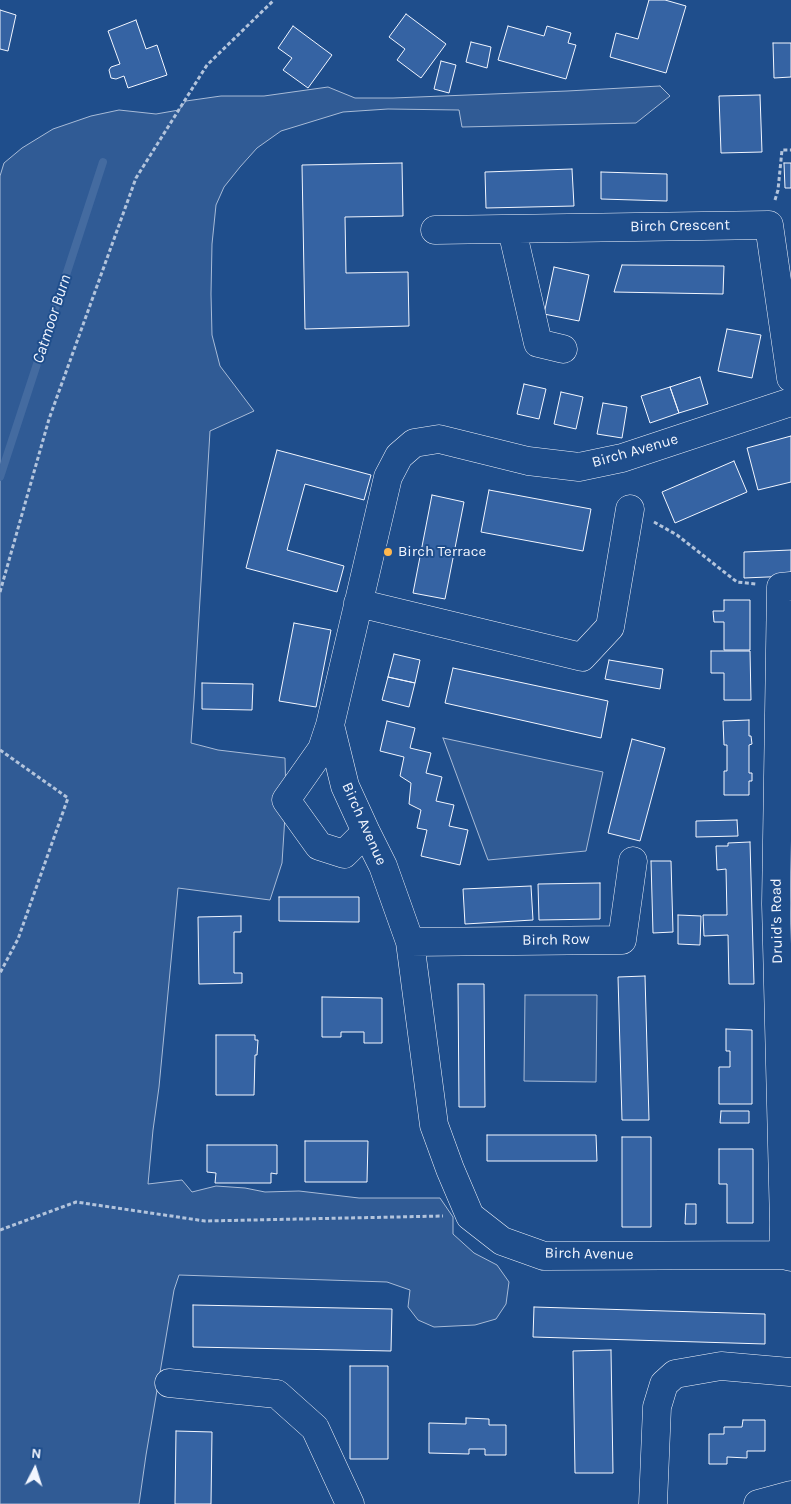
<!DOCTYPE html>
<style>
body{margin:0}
#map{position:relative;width:791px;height:1504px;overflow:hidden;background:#1f4e8c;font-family:Karla,sans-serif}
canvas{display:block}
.north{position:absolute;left:10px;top:1444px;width:50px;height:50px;-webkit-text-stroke:4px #1f4e8c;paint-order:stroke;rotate:5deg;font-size:14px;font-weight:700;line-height:20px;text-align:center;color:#f2f6ff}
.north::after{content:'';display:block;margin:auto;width:18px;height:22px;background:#f2f6ff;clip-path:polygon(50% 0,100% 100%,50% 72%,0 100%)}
</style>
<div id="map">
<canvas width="791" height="1504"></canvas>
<div class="north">N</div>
</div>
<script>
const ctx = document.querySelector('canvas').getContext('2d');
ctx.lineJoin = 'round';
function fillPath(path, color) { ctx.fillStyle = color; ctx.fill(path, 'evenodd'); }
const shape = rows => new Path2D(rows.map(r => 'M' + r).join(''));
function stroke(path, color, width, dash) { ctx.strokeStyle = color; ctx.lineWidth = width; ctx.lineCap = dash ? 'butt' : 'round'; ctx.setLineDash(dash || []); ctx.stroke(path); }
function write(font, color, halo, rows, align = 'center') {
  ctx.font = font + ' Karla,sans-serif'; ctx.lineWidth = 4; ctx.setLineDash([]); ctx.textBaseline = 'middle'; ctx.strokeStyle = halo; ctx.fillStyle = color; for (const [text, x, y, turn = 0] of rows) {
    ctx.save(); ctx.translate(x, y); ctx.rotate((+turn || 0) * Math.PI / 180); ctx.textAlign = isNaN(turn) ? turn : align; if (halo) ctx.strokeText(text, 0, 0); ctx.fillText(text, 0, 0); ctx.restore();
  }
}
const built = shape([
 [660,86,670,96,636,123,462,127,459,110,388,109,343,112,281,131,257,148,240,167,224,187,216,205,212,244,211,294,212,335,220,366,254,411,210,431,194,700,191,743,218,750,285,758,286,800,282,863,270,900,178,888,159,1087,153,1130,148,1184,182,1180,192,1192,216,1186,245,1188,265,1192,299,1191,359,1198,440,1198,453,1217,453,1234,474,1253,497,1265,509,1282,506,1304,496,1319,475,1325,434,1327,418,1320,408,1307,410,1290,387,1282,179,1275,174,1290,146,1455,139,1504,0,1504,0,176,4,163,22,148,53,129,91,116,119,110,156,114,179,110,186,101,221,96,264,96,328,87,355,98,393,98,567,91,660,86],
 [443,738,603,772,586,851,488,860,443,738],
 [525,995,597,995,596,1082,524,1081,525,995]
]);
const stream = shape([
 [0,477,103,162]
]);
const building = shape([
 [649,0,665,0,686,6,666,73,610,57,616,33,638,39,649,0],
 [0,10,16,15,8,51,0,49,0,10],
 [406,14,446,44,421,78,397,60,405,49,389,37,406,14],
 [136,20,146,49,157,45,167,75,128,88,124,76,116,79,111,78,109,70,111,67,120,64,108,31,136,20],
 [293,26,332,55,308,88,283,70,292,58,278,48,293,26],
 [508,26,544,36,547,26,571,33,568,43,576,45,566,79,498,60,508,26],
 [471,42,491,47,487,68,466,62,471,42],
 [773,43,791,43,791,77,774,78,773,43],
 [441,61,456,65,449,93,434,89,441,61],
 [760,95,762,152,721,153,719,96,760,95],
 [402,163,403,216,345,217,346,273,408,272,409,326,305,329,302,165,402,163],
 [784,163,791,163,791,188,785,188,784,163],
 [572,169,574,206,486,208,485,172,572,169],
 [601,172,667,174,667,201,601,199,601,172],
 [622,265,724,266,723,294,614,292,622,265],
 [554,267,589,275,579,321,544,314,554,267],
 [727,329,761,335,752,378,718,371,727,329],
 [700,377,708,404,679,413,670,387,700,377],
 [524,384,546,389,539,419,517,414,524,384],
 [670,387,679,413,650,423,641,396,670,387],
 [561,392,583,397,576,429,554,424,561,392],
 [603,403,627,407,622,438,597,434,603,403],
 [791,436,791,482,758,490,747,448,791,436],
 [277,450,371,475,364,500,305,484,287,550,344,566,337,592,246,568,277,450],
 [734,461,747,492,675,523,662,492,734,461],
 [489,490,591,509,583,551,481,532,489,490],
 [432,495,464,502,445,599,413,593,432,495],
 [791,550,791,576,744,578,744,552,791,550],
 [724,600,750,600,750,650,724,650,724,622,714,622,713,611,724,611,724,600],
 [294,623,331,630,316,707,279,701,294,623],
 [711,651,750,651,751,700,724,700,724,673,711,673,711,651],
 [394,654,420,660,415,683,388,677,394,654],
 [609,660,663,669,660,689,605,679,609,660],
 [453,668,608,701,601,738,445,703,453,668],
 [388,677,415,683,409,707,382,700,388,677],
 [202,683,253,684,252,710,202,709,202,683],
 [749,720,749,736,751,736,752,744,749,745,749,773,752,773,752,781,749,781,749,795,724,795,724,771,727,771,727,745,724,745,723,721,749,720],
 [387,721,415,728,410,748,431,753,426,773,442,777,436,801,454,805,449,826,468,830,460,865,421,856,427,830,417,828,421,810,409,804,411,783,400,776,404,757,380,751,387,721],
 [632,739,665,748,640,841,608,833,632,739],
 [737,820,738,836,696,837,696,821,737,820],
 [750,842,754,984,729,984,728,935,704,936,703,915,727,915,726,869,717,870,716,846,728,846,728,843,750,842],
 [651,861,671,861,673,932,653,933,651,861],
 [600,883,600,919,539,920,538,884,600,883],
 [531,886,533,920,465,924,463,889,531,886],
 [279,897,359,897,359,922,279,921,279,897],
 [678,915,701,916,700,945,678,944,678,915],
 [241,916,241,932,234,932,234,973,242,973,242,983,199,984,198,917,241,916],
 [645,976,649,1120,622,1120,618,977,645,976],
 [458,984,484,984,485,1107,459,1107,458,984],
 [322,997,382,998,382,1043,364,1043,364,1032,341,1032,341,1037,322,1037,322,997],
 [726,1029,752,1030,752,1104,719,1104,719,1067,730,1067,730,1051,726,1051,726,1029],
 [216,1035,255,1035,255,1040,258,1040,257,1055,255,1055,254,1095,216,1095,216,1035],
 [721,1111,749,1111,749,1123,720,1123,721,1111],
 [487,1135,596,1135,597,1161,487,1161,487,1135],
 [622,1137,651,1137,651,1227,622,1227,622,1137],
 [305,1141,368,1141,367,1182,305,1182,305,1141],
 [207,1145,277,1145,277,1174,271,1173,271,1183,215,1183,216,1173,207,1172,207,1145],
 [719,1149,753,1149,753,1223,727,1223,727,1184,719,1184,719,1149],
 [686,1204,696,1204,696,1224,685,1224,686,1204],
 [193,1305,392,1309,391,1351,193,1347,193,1305],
 [534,1307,765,1314,765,1344,533,1337,534,1307],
 [611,1350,613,1473,575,1473,573,1351,611,1350],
 [350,1366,388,1366,388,1459,350,1459,350,1366],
 [466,1418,489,1419,489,1425,506,1425,506,1455,485,1455,485,1449,469,1449,469,1454,429,1453,429,1423,466,1424,466,1418],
 [743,1420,765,1420,765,1451,747,1451,747,1458,727,1457,727,1464,709,1464,709,1434,724,1434,724,1427,742,1427,743,1420],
 [176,1431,212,1432,211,1504,175,1504,176,1431]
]);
const path = shape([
 [775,200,778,190,782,150,791,150],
 [654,522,677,535,737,582,756,584],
 [0,592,49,419,136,178,207,65,274,0],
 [0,750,68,798,18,939,0,973],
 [0,1230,76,1202,205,1221,443,1216]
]);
const minor = shape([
 [435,230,769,225,791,378],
 [512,230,538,343,563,349],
 [791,402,622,458,579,467,528,461,439,439,414,443,399,456,388,477,330,725,345,786,366,832,383,866,410,942,434,1125,450,1169,470,1216,502,1241,544,1256,783,1255,791,1257],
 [358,603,582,657,610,627,630,509],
 [330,725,322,749,286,800,319,846,344,854,366,832],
 [410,942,622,940,633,861],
 [783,1255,784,1224,776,904,781,587,791,586],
 [169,1383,277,1394,315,1428,350,1504],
 [653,1504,657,1407,664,1384,675,1374,721,1366,790,1372],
 [758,1504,791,1495]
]);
const markers = [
 [388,552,5,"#ffb74d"]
];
const streetNames = [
 ["Birch Crescent",680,226,-1],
 ["Birch Avenue",635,451,-16],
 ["Birch Avenue",364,824,66],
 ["Druid's Road",777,921,-91],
 ["Birch Row",556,940,-1],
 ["Birch Avenue",589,1254,1]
];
const poiNames = [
 ["Birch Terrace",398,552]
];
const waterNames = [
 ["Catmoor Burn",52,319,-72]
];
fillPath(built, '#305b95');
stroke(built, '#a8bbd7', 1);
stroke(stream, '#446ba0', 8);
fillPath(building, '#3563a3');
stroke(building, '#f2f6ff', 1);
stroke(minor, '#f2f6ff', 29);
stroke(path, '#b3c4dc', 3, [4, 2.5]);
stroke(minor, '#1f4e8c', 28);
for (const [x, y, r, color] of markers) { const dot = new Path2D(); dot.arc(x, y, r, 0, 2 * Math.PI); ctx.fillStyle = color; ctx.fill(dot); stroke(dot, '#1f4e8c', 2); }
write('15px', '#f2f6ff', '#1f4e8c', streetNames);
write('15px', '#f2f6ff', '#1f4e8c', poiNames, 'left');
write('italic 16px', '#f2f6ff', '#1f4e8c', waterNames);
</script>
